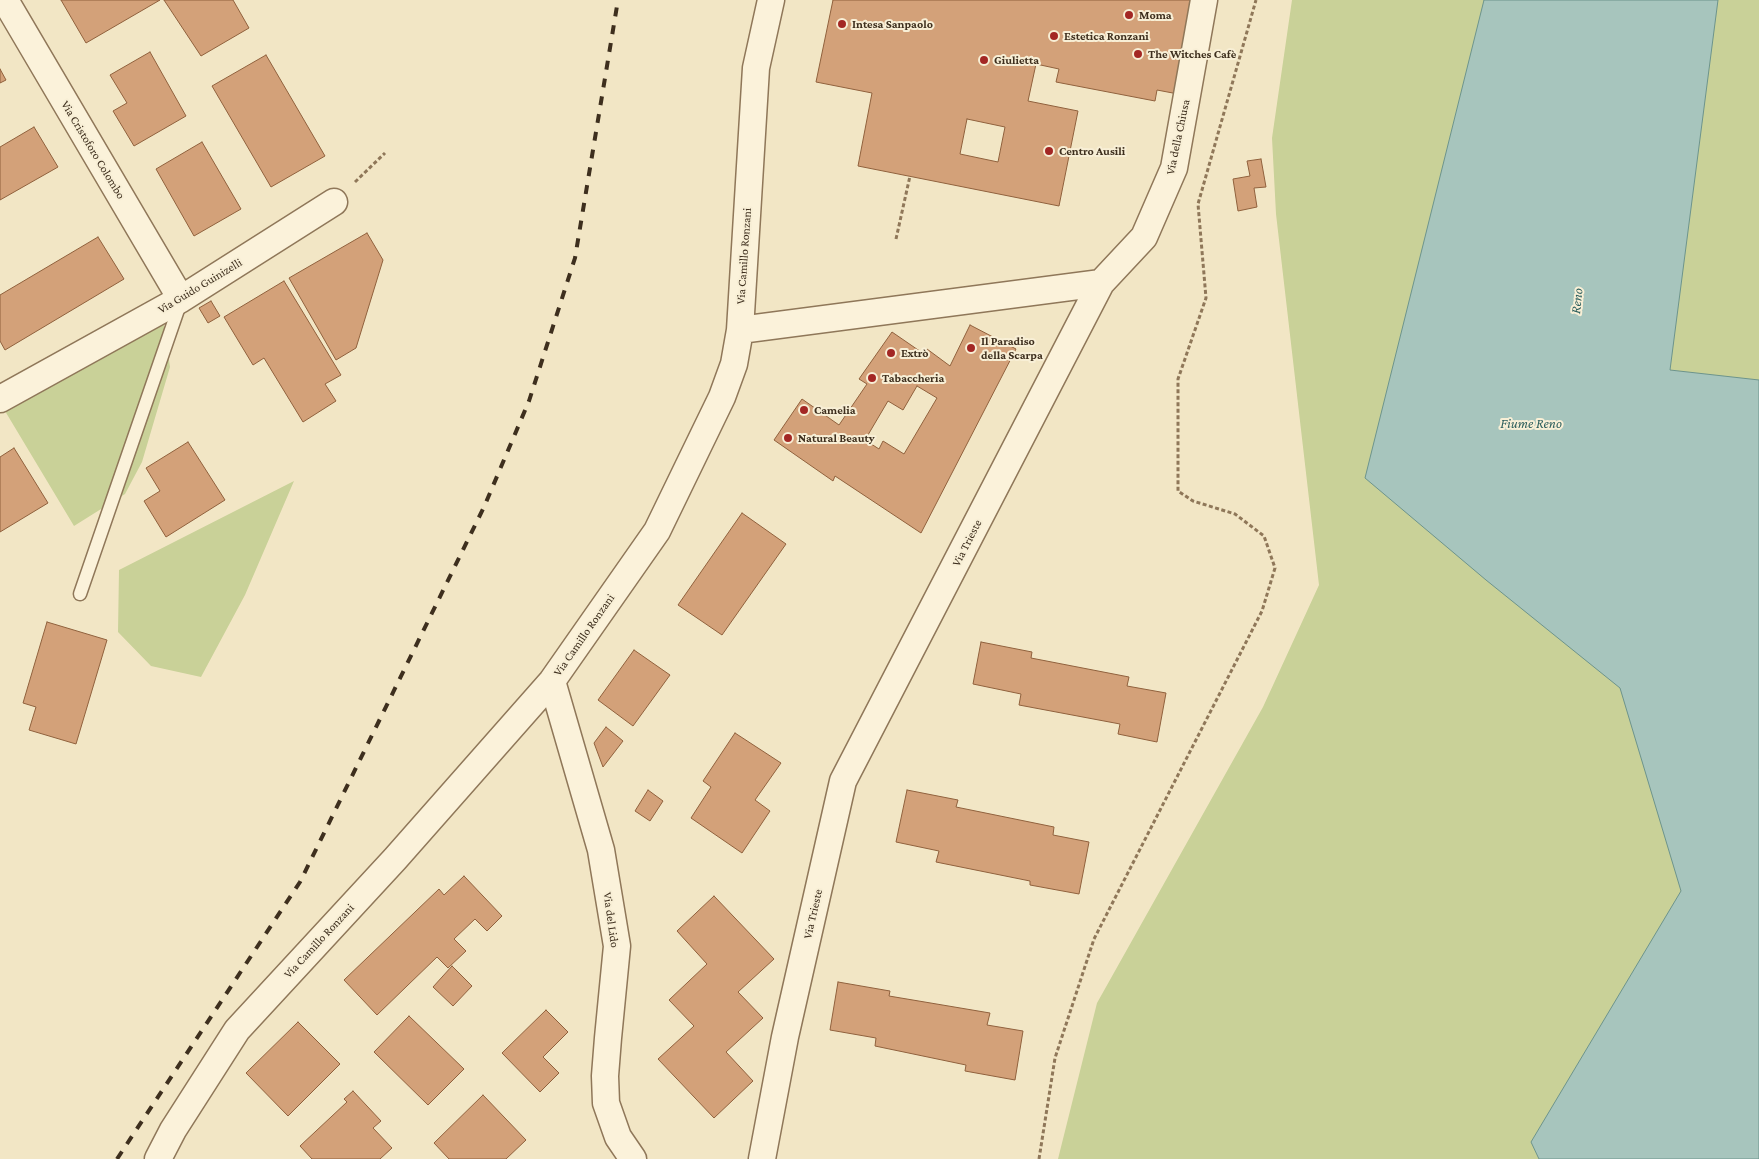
<!DOCTYPE html>
<meta charset="utf-8">
<style>
body{margin:0}
canvas{display:block;background:#f2e6c5}
</style>
<canvas width="1759" height="1159"></canvas>
<script>
const ctx = document.querySelector('canvas').getContext('2d');
ctx.lineJoin = 'round';
function fillPath(path, color) { ctx.fillStyle = color; ctx.fill(path, 'evenodd'); }
const shape = rows => new Path2D(rows.map(r => 'M' + r).join(''));
function stroke(path, color, width, dash) { ctx.strokeStyle = color; ctx.lineWidth = width; ctx.lineCap = dash ? 'butt' : 'round'; ctx.setLineDash(dash || []); ctx.stroke(path); }
function write(font, color, halo, rows, align = 'center') {
  ctx.font = font + ' "Crimson Pro",serif'; ctx.lineWidth = 4; ctx.setLineDash([]); ctx.textBaseline = 'middle'; ctx.strokeStyle = halo; ctx.fillStyle = color; for (const [text, x, y, turn = 0] of rows) {
    ctx.save(); ctx.translate(x, y); ctx.rotate((+turn || 0) * Math.PI / 180); ctx.textAlign = isNaN(turn) ? turn : align; if (halo) ctx.strokeText(text, 0, 0); ctx.fillText(text, 0, 0); ctx.restore();
  }
}
const green = shape([
 [1292,0,1759,0,1759,1159,1058,1159,1097,1003,1263,707,1319,585,1276,214,1272,138],
 [163,320,170,367,142,462,125,494,74,526,5,411],
 [294,481,245,595,201,677,151,666,118,632,119,570]
]);
const water = shape([
 [1484,0,1718,0,1670,370,1759,380,1759,1159,1539,1159,1531,1142,1681,891,1620,688,1486,580,1365,478,1484,0]
]);
const building = shape([
 [61,0,160,0,86,43,61,0],
 [164,0,233,0,249,28,201,56,164,0],
 [833,0,1196,0,1178,94,1157,90,1155,101,1056,82,1059,69,1036,64,1028,101,1078,111,1059,206,858,166,872,93,816,82,833,0],
 [967,119,1005,127,998,162,960,154,967,119],
 [150,52,186,116,134,146,113,111,127,103,110,75,150,52],
 [266,55,325,156,271,187,212,86,266,55],
 [0,69,6,80,0,83,0,69],
 [34,127,58,167,0,200,0,147,34,127],
 [202,142,241,209,194,236,156,169,202,142],
 [1261,159,1266,187,1254,188,1257,207,1238,211,1233,179,1250,176,1247,161,1261,159],
 [367,233,383,260,356,348,336,360,289,278,367,233],
 [98,237,124,279,5,350,0,341,0,295,98,237],
 [284,281,341,375,325,384,336,401,303,422,264,358,253,365,224,317,284,281],
 [211,301,220,316,208,323,199,308,211,301],
 [970,325,1016,349,921,533,835,476,833,481,774,440,802,399,839,425,867,384,859,379,892,332,924,354,927,349,950,366,970,325],
 [917,386,937,398,904,454,883,441,879,449,865,440,888,401,903,410,917,386],
 [188,442,225,500,166,537,144,501,160,491,146,468,188,442],
 [14,448,48,503,0,532,0,457,14,448],
 [742,513,786,544,722,635,678,605,742,513],
 [47,622,107,640,76,744,29,730,36,707,23,703,47,622],
 [981,642,1032,652,1031,658,1129,677,1127,686,1166,693,1157,742,1118,734,1120,724,1019,705,1021,694,973,684,981,642],
 [634,650,670,675,633,726,598,700,634,650],
 [606,727,623,741,603,767,594,743,606,727],
 [735,733,781,763,755,800,770,811,742,853,691,818,711,787,703,781,735,733],
 [648,790,663,801,650,821,635,811,648,790],
 [907,790,958,800,956,807,1054,827,1053,835,1089,842,1079,894,1030,885,1030,881,936,862,939,851,896,842,907,790],
 [464,876,502,916,487,931,475,919,454,939,466,951,448,968,437,957,377,1015,344,980,439,889,444,895,464,876],
 [714,896,774,959,738,992,763,1018,726,1052,753,1081,714,1118,658,1059,694,1026,669,1000,707,964,677,931,714,896],
 [452,966,472,986,453,1006,433,987,452,966],
 [838,982,890,991,889,996,990,1013,987,1025,1023,1031,1015,1080,965,1071,966,1065,875,1046,876,1038,830,1030,838,982],
 [546,1010,568,1032,543,1057,559,1073,540,1092,502,1053,546,1010],
 [409,1016,464,1069,428,1105,374,1052,409,1016],
 [298,1022,340,1064,288,1116,246,1073,298,1022],
 [353,1091,381,1121,373,1128,392,1148,380,1159,312,1159,300,1146,347,1102,344,1099,353,1091],
 [483,1095,526,1140,506,1159,449,1159,434,1143,483,1095]
]);
const path = shape([
 [355,182,385,153],
 [896,239,910,176],
 [1039,1159,1055,1058,1094,939,1262,611,1275,568,1264,536,1235,514,1193,501,1178,491,1178,379,1206,298,1198,204,1256,0]
]);
const lane = shape([
 [80,594,181,301]
]);
const street = shape([
 [5,0,181,299],
 [740,330,1101,283],
 [0,399,181,299,334,202],
 [552,681,601,850,617,946,608,1038,605,1076,606,1103,618,1137,633,1159],
 [158,1159,173,1130,237,1030,395,859,552,681,657,531,722,397,734,364,740,330,756,68,771,0],
 [762,1159,785,1037,843,781,1101,283,1144,237,1174,168,1204,0]
]);
const rail = shape([
 [117,1159,300,882,484,507,529,401,575,258,618,0]
]);
const markers = [
 [1129,15,5,"#a32724"],
 [842,24,5,"#a32724"],
 [1054,36,5,"#a32724"],
 [1138,54,5,"#a32724"],
 [984,60,5,"#a32724"],
 [1049,151,5,"#a32724"],
 [971,348,5,"#a32724"],
 [891,353,5,"#a32724"],
 [872,378,5,"#a32724"],
 [804,410,5,"#a32724"],
 [788,438,5,"#a32724"]
];
const poiNames = [
 ["Moma",1139,15],
 ["Intesa Sanpaolo",852,24],
 ["Estetica Ronzani",1064,36],
 ["The Witches Cafè",1148,54],
 ["Giulietta",994,60],
 ["Centro Ausili",1059,151],
 ["Il Paradiso",981,341],
 ["della Scarpa",981,355],
 ["Extrò",901,353],
 ["Tabaccheria",882,378],
 ["Camelia",814,410],
 ["Natural Beauty",798,438]
];
const streetNames = [
 ["Via della Chiusa",1178,137,-78],
 ["Via Cristoforo Colombo",93,150,59],
 ["Via Camillo Ronzani",744,256,-86],
 ["Via Guido Guinizelli",200,286,-31],
 ["Via Trieste",967,543,-63],
 ["Via Camillo Ronzani",584,635,-55],
 ["Via Trieste",813,914,-77],
 ["Via del Lido",611,920,82],
 ["Via Camillo Ronzani",319,941,-47]
];
const waterNames = [
 ["Reno",1577,301,-84],
 ["Fiume Reno",1531,424]
];
fillPath(green, '#c9d198');
fillPath(water, '#a7c5bd');
stroke(water, '#6d948c', 1);
fillPath(building, '#d3a179');
stroke(building, '#90613d', 1);
stroke(lane, '#8f7759', 15);
stroke(street, '#8f7759', 29);
stroke(path, '#8f7759', 3, [4, 2.5]);
stroke(lane, '#fbf2da', 12);
stroke(street, '#fbf2da', 26);
stroke(rail, '#3e2f1e', 4, [9, 9]);
for (const [x, y, r, color] of markers) { const dot = new Path2D(); dot.arc(x, y, r, 0, 2 * Math.PI); ctx.fillStyle = color; ctx.fill(dot); stroke(dot, '#f8efd6', 2); }
write('bold 12px', '#3e2f1e', '#f8efd6', poiNames, 'left');
write('12px', '#3e2f1e', '#f8efd6', streetNames);
write('italic 14px', '#2d5f5d', '#f8efd6', waterNames);
</script>
